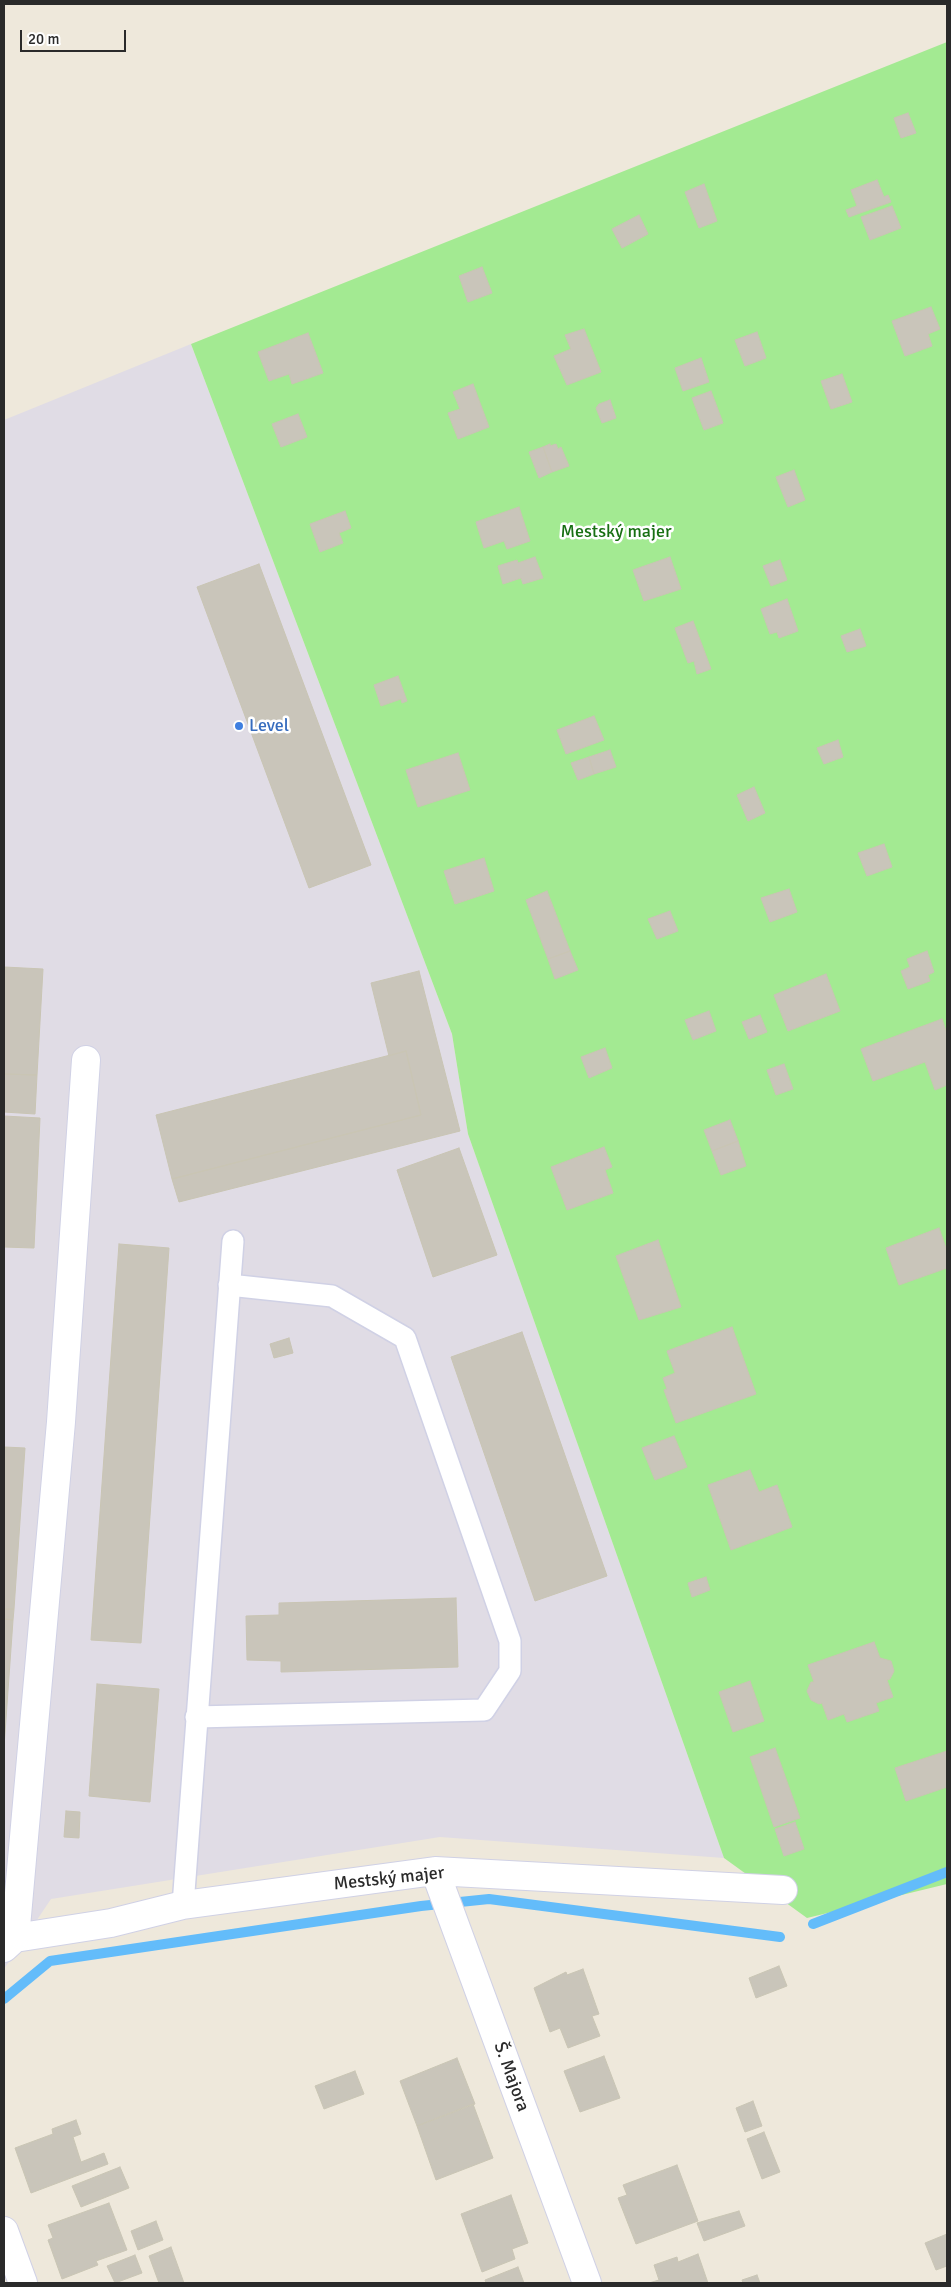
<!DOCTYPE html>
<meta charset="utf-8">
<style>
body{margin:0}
#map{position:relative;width:951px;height:2287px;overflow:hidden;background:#eee8db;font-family:Signika,sans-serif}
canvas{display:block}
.frame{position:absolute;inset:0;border:5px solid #2a2a2a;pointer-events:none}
.scale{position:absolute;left:20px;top:30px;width:106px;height:22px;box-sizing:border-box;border:2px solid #2a2a2a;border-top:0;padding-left:6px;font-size:15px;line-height:18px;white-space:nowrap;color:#2a2a2a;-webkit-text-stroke:4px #fff;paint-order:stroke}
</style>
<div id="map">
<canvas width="951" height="2287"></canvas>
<div class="frame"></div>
<div class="scale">20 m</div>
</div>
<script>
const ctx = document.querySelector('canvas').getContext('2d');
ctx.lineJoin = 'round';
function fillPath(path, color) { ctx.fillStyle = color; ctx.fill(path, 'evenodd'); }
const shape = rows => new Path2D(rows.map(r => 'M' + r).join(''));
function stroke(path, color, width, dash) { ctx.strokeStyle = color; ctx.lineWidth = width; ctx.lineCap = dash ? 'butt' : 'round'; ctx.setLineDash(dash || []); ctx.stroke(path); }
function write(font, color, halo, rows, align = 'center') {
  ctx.font = font + ' Signika,sans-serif'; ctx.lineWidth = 5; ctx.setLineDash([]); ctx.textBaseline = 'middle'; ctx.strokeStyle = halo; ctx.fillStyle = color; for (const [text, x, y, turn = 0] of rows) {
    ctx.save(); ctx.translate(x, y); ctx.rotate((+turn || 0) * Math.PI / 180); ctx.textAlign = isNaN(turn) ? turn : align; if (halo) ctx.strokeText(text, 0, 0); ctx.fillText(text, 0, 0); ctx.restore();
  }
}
const industrial = shape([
 [191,344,452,1034,468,1134,724,1858,440,1837,51,1899,4,1969,4,420]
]);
const green = shape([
 [947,42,947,1884,807,1918,724,1858,468,1134,452,1034,191,344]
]);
const stream = shape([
 [813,1924,947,1872],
 [4,1999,50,1961,421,1906,489,1899,780,1937]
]);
const building = shape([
 [908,113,916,133,901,138,894,118,908,113],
 [877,180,884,197,888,195,891,202,849,217,846,210,857,206,851,190,877,180],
 [704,184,717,221,699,228,685,192,704,184],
 [892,206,901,228,870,240,861,217,892,206],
 [639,215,648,234,622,248,612,229,639,215],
 [482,267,492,293,468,302,459,276,482,267],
 [931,307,940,329,928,334,932,346,905,356,892,321,931,307],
 [584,329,601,372,567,385,554,356,571,349,565,335,584,329],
 [757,332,766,358,745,366,735,340,757,332],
 [308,333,323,373,292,384,289,374,269,381,258,352,308,333],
 [701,358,709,382,683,391,675,368,701,358],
 [842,374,852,402,831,409,821,381,842,374],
 [473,384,489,427,458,439,448,413,460,409,453,392,473,384],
 [711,391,723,423,704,430,692,398,711,391],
 [610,400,616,418,602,423,596,408,599,404,610,400],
 [298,414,307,437,281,447,272,424,298,414],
 [550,444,550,446,556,444,558,449,561,447,569,466,552,472,543,447,550,444],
 [543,447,552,472,539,478,529,452,543,447],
 [794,470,805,500,788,507,776,477,794,470],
 [519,507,530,541,507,549,504,541,484,548,476,522,519,507],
 [345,511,351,528,339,533,343,543,320,552,310,524,345,511],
 [535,557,543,578,523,584,521,578,503,584,498,566,517,560,518,563,535,557],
 [670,557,681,589,644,601,633,570,670,557],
 [780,560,787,580,771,586,763,566,780,560],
 [259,564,371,865,309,888,197,587,259,564],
 [787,599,798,631,779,638,777,632,770,634,761,609,787,599],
 [693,621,711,669,697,674,694,661,688,663,675,628,693,621],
 [860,629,866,646,847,652,841,636,860,629],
 [398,676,407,701,402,703,401,699,381,706,374,685,398,676],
 [594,716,604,740,566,754,557,730,594,716],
 [838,740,843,757,824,764,817,748,838,740],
 [610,750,616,767,594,774,589,757,610,750],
 [458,753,470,790,418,807,406,770,458,753],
 [589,757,594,774,578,780,571,763,589,757],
 [754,787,765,813,748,821,737,795,754,787],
 [884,844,892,867,867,876,858,853,884,844],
 [484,858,494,891,455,904,444,871,484,858],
 [789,889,797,912,770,922,761,898,789,889],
 [547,891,570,951,548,959,526,900,547,891],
 [670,911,678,931,657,939,648,919,670,911],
 [570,951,578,970,555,979,548,959,570,951],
 [927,951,934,972,928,975,930,981,908,989,901,971,910,967,907,959,927,951],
 [4,967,43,969,37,1075,4,1074,4,967],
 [419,971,460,1131,179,1202,172,1179,421,1115,406,1051,389,1056,371,983,419,971],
 [826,974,840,1011,788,1031,774,995,826,974],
 [709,1011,716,1031,693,1040,685,1020,709,1011],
 [760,1015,767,1032,749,1039,742,1022,760,1015],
 [942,1019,947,1034,947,1085,935,1090,925,1062,873,1081,861,1049,942,1019],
 [605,1048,612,1068,589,1078,581,1057,605,1048],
 [406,1051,421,1115,172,1179,156,1115,406,1051],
 [784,1064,793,1089,776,1095,767,1070,784,1064],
 [4,1074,37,1075,35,1114,4,1112,4,1074],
 [4,1116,40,1118,34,1248,4,1247,4,1116],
 [730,1120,738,1141,712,1151,704,1130,730,1120],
 [738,1141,746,1166,721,1175,712,1151,738,1141],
 [604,1147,612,1167,605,1170,613,1193,567,1210,551,1167,604,1147],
 [459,1148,497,1255,433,1277,397,1170,459,1148],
 [939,1228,947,1251,947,1268,899,1285,886,1248,939,1228],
 [658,1240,681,1307,639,1320,616,1256,658,1240],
 [119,1244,169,1248,141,1643,91,1640,119,1244],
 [732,1327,756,1394,676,1423,664,1390,667,1389,663,1378,675,1373,667,1351,732,1327],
 [522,1332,607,1576,535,1601,451,1357,522,1332],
 [289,1338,293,1353,274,1358,270,1344,289,1338],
 [674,1436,687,1467,655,1480,642,1448,674,1436],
 [4,1447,25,1448,14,1609,4,1609,4,1447],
 [750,1470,759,1492,777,1485,792,1527,731,1550,708,1485,750,1470],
 [706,1577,710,1590,692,1597,688,1583,706,1577],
 [456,1598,458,1667,281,1672,281,1661,247,1660,246,1616,279,1615,279,1603,456,1598],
 [4,1609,14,1609,13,1620,4,1619,4,1609],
 [4,1619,13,1620,4,1747,4,1619],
 [874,1642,880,1658,891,1661,894,1671,890,1679,887,1680,893,1697,876,1703,879,1711,847,1722,844,1714,828,1720,822,1703,819,1704,811,1700,807,1691,811,1682,814,1682,808,1665,874,1642],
 [750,1681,764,1721,733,1732,719,1692,750,1681],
 [97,1684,159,1689,150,1802,89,1796,97,1684],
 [775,1748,800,1818,774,1827,750,1757,775,1748],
 [947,1751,947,1787,906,1801,895,1768,947,1751],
 [66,1811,80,1812,79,1838,64,1837,66,1811],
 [795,1822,804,1849,784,1856,775,1829,795,1822],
 [779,1966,787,1986,756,1998,749,1978,779,1966],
 [583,1969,599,2014,592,2016,600,2036,568,2048,560,2028,550,2032,534,1988,566,1972,567,1975,583,1969],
 [604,2056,620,2098,580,2112,564,2071,604,2056],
 [457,2058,475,2104,417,2126,400,2081,457,2058],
 [355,2071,364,2094,324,2109,315,2086,355,2071],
 [753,2101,762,2126,745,2132,736,2108,753,2101],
 [473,2104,493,2158,436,2180,417,2126,473,2104],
 [76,2120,81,2134,73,2137,81,2162,104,2153,108,2164,31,2193,15,2148,53,2134,52,2129,76,2120],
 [764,2132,780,2172,762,2179,747,2139,764,2132],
 [677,2165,698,2221,636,2244,618,2198,627,2195,623,2185,677,2165],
 [120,2167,129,2188,81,2207,72,2186,120,2167],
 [511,2195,528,2243,512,2249,515,2259,482,2272,461,2214,511,2195],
 [109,2203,127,2250,96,2261,98,2265,62,2279,48,2240,53,2238,48,2225,109,2203],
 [739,2211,745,2226,704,2241,697,2223,739,2211],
 [156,2221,163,2240,138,2250,131,2231,156,2221],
 [947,2234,947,2266,936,2270,925,2243,947,2234],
 [171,2247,184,2283,159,2283,149,2256,171,2247],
 [698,2254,708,2283,649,2283,659,2280,654,2265,677,2257,678,2262,698,2254],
 [135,2255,142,2273,115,2283,107,2266,135,2255],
 [518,2267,524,2283,486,2283,485,2280,518,2267],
 [757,2275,760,2283,743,2283,742,2280,757,2275]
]);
const service = shape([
 [196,1717,484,1710,510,1671,510,1641,405,1338,332,1296,229,1285],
 [183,1905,233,1241]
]);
const minor = shape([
 [435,1871,587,2283],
 [15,1938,61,1422,86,1060],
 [4,1948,15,1938,111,1923,183,1905,435,1871,783,1890],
 [4,2231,23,2283]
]);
const markers = [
 [239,726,5,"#3f7fe0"]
];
const parkNames = [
 ["Mestský majer",616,532]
];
const shopNames = [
 ["Level",249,726]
];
const streetNames = [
 ["Mestský majer",389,1879,-6],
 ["Š. Majora",511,2077,70]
];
fillPath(industrial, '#e0dce5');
fillPath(green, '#a3ea92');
stroke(stream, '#63bcfa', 10);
fillPath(building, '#c9c5ba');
stroke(building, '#c9c5b4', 1);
stroke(service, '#d0d1e5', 24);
stroke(minor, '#d0d1e5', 30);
stroke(service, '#fff', 21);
stroke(minor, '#fff', 28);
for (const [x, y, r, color] of markers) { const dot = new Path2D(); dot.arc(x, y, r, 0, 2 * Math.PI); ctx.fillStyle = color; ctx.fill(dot); stroke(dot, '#fff', 2); }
write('18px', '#186f13', '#fff', parkNames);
write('18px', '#366cbe', '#fff', shopNames, 'left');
write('18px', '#2a2a2a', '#fff', streetNames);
</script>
